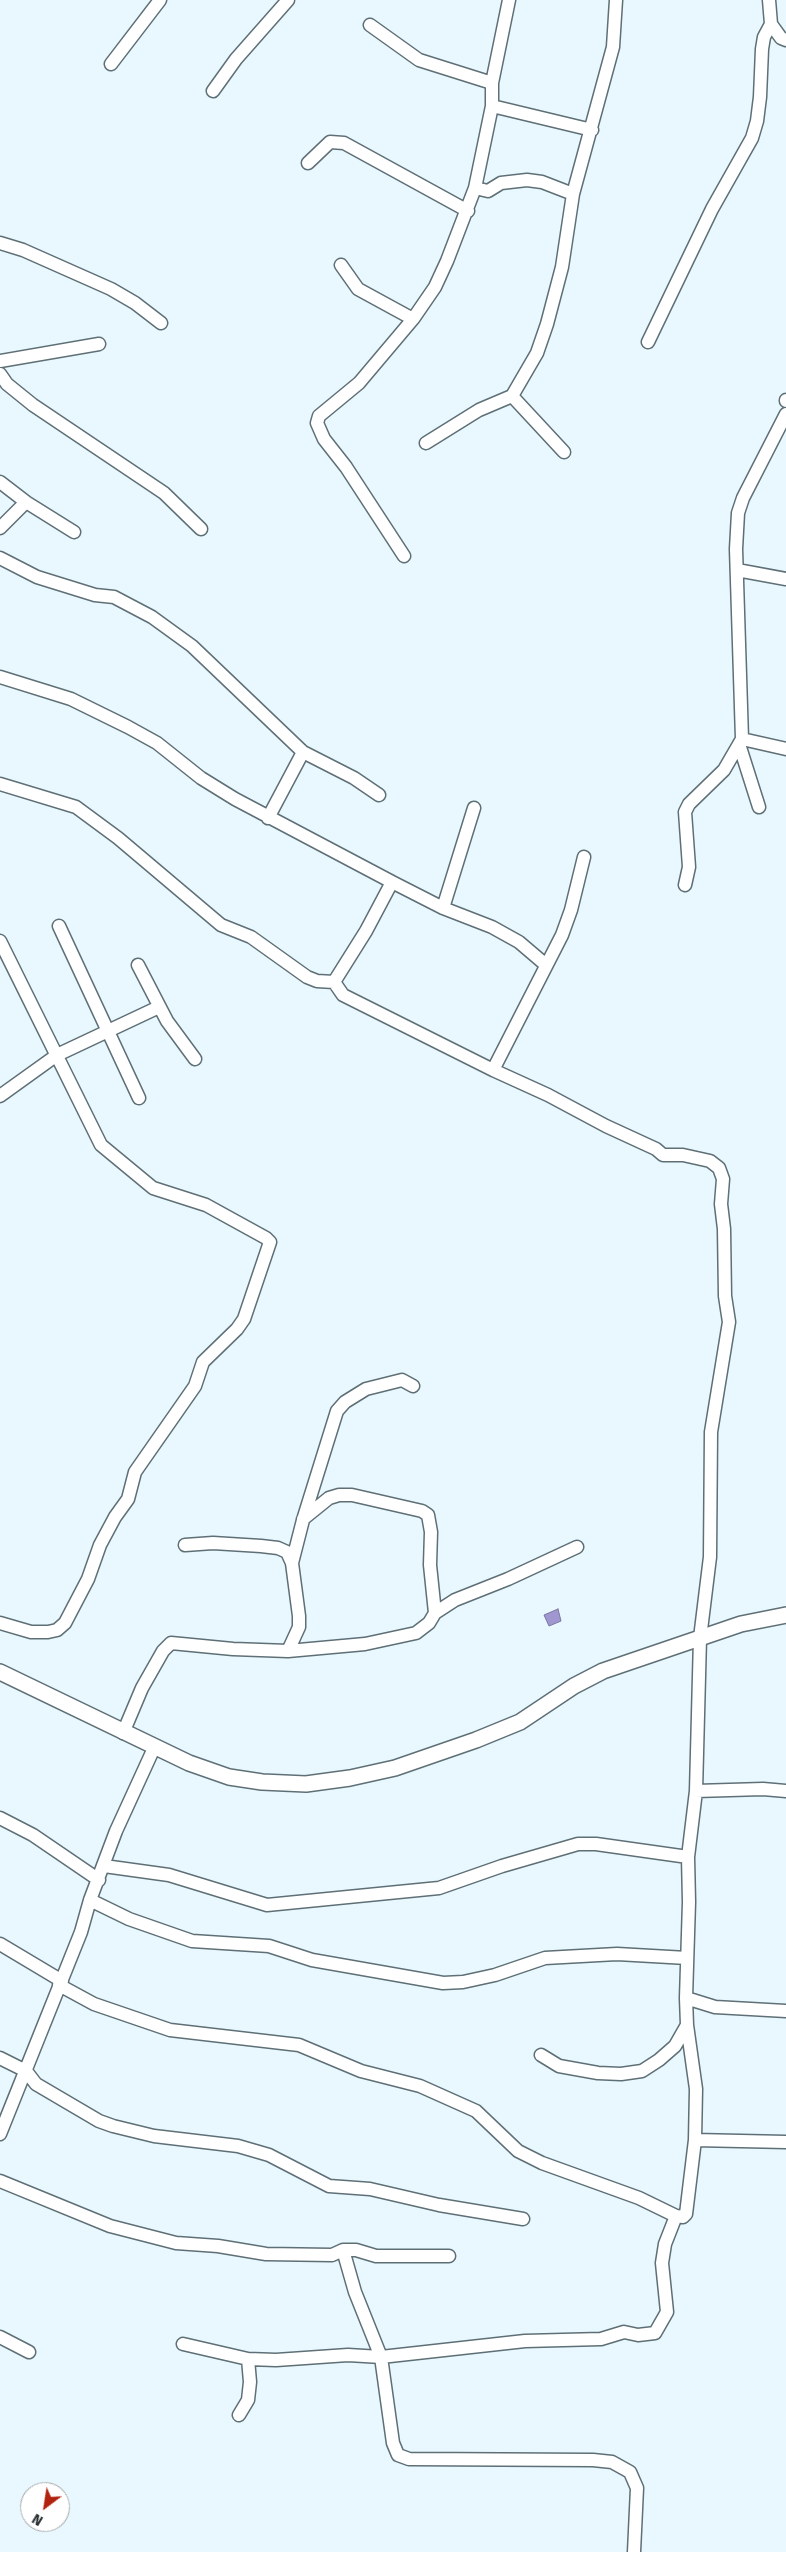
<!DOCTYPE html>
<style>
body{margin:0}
#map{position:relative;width:786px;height:2552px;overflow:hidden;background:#e8f8fe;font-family:"Fira Sans",sans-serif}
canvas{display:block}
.north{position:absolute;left:20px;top:2482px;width:50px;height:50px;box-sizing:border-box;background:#fff;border:1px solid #a7aaab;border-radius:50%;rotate:211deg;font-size:14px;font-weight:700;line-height:20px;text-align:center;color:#242b2e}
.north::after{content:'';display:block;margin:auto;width:18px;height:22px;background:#b1230f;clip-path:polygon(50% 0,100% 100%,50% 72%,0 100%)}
</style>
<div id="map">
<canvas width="786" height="2552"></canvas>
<div class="north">N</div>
</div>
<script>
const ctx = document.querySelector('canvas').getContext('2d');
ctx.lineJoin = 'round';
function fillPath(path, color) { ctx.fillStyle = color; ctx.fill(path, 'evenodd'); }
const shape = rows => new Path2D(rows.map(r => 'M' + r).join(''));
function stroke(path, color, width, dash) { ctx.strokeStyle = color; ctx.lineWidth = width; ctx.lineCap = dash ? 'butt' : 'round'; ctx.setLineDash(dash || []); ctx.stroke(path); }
const water = shape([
 [558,1609,561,1621,549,1626,544,1615,558,1609]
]);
const minor = shape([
 [769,0,771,24,781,38,786,40],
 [370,25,419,60,492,83],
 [111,64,160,0],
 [213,91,236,59,288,0],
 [492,106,592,130],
 [308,163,330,142,344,143,468,211],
 [475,188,488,191,501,183,527,180,542,182,573,194],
 [0,243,23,250,111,289,135,303,161,323],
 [341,265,358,289,413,319],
 [648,342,712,209,752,138,757,121,760,97,762,49,764,37,771,24],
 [0,361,99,344],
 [0,374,7,384,33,405,164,493,201,529],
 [512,396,564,452],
 [786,400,786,401],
 [426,443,479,410,512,396,537,353,547,324,562,267,573,194,613,47,616,0],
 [0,482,26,502,74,532],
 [0,528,26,502],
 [404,556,346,467,324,439,317,423,319,416,359,383,413,319,435,287,447,261,475,188,492,106,492,83,509,0],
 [0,558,37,577,95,595,114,597,152,617,192,646,303,752,354,778,379,795],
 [737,570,786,579],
 [0,677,71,699,128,727,157,743,201,778,235,799,392,882,366,931,334,982,343,995,493,1070,548,1095,606,1126,656,1149,663,1155,683,1155,710,1161,719,1168,723,1179,721,1204,724,1229,725,1296,729,1322,711,1432,710,1557,700,1638,696,1791,688,1857,689,1902,686,1998,687,2025,696,2089,695,2140,686,2214,683,2217,676,2216,639,2198,542,2163,518,2151,476,2111,420,2086,361,2071,299,2045,170,2030,94,2004,59,1985],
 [742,739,786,749],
 [739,744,759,807],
 [0,784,76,807,118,838,221,925,251,937,307,977,317,981,334,982],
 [268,818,303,752],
 [392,882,443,908,492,927,519,942,546,965],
 [685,885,689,867,685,812,689,804,724,770,742,739,736,549,738,513,743,498,786,414],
 [443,908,474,808],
 [59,926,139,1098],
 [0,941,101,1145,153,1188,206,1205,266,1238,270,1242,244,1319,237,1329,203,1362,195,1386,135,1472,128,1499,115,1517,100,1545,88,1579,65,1623,57,1630,48,1632,31,1632,0,1623],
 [138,965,167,1021,195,1059],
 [493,1070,562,935,571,910,584,857],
 [0,1096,57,1055,159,1007],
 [303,1519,329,1498,339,1495,352,1495,422,1511,428,1515,431,1532,430,1565,435,1613],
 [185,1545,213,1543,261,1546,278,1548,287,1552,292,1563,299,1616,299,1627,288,1651],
 [292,1563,303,1520,337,1411,345,1402,366,1389,402,1380,413,1386],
 [123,1733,142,1688,163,1651,171,1643,233,1649,288,1651,365,1644,416,1633,429,1623,435,1613,455,1600,508,1579,577,1547],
 [696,1791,763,1789,786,1791],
 [0,1818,33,1835,99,1880],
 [104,1866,169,1875,267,1905,439,1888,502,1866,578,1844,596,1844,688,1857],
 [90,1900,129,1919,192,1941,269,1946,312,1960,443,1983,463,1982,495,1975,545,1958,617,1954,687,1958],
 [0,1944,62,1981],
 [686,1998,715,2007,786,2011],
 [541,2055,559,2066,598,2073,621,2074,642,2071,659,2060,675,2046,687,2025],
 [0,2058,26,2071,36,2084,99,2121,113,2126,154,2136,238,2146,269,2155,329,2186,370,2189,439,2205,523,2219],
 [0,2134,81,1932,90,1900,116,1831,154,1748],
 [695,2140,786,2142],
 [0,2181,110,2226,176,2243,218,2246,266,2254,332,2255,343,2250,356,2250,376,2256,449,2256],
 [343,2250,355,2292,381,2357,393,2443,398,2455,409,2459,593,2460,612,2462,630,2472,637,2488,634,2552],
 [0,2337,29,2352],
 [183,2344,248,2359,276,2360,348,2355,381,2357,525,2341,601,2339,624,2332,638,2335,655,2333,667,2312,662,2263,665,2244,676,2216],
 [239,2415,248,2400,250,2382,248,2359]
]);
const tertiary = shape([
 [0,1672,189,1763,229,1777,262,1782,306,1784,350,1778,395,1768,476,1740,520,1722,574,1686,603,1671,741,1624,786,1615]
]);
fillPath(water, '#a096d0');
stroke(water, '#7b769f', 1);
stroke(minor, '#5e6f76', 15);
stroke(tertiary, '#5e6f76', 18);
stroke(minor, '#fff', 12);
stroke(tertiary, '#fff', 15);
</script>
